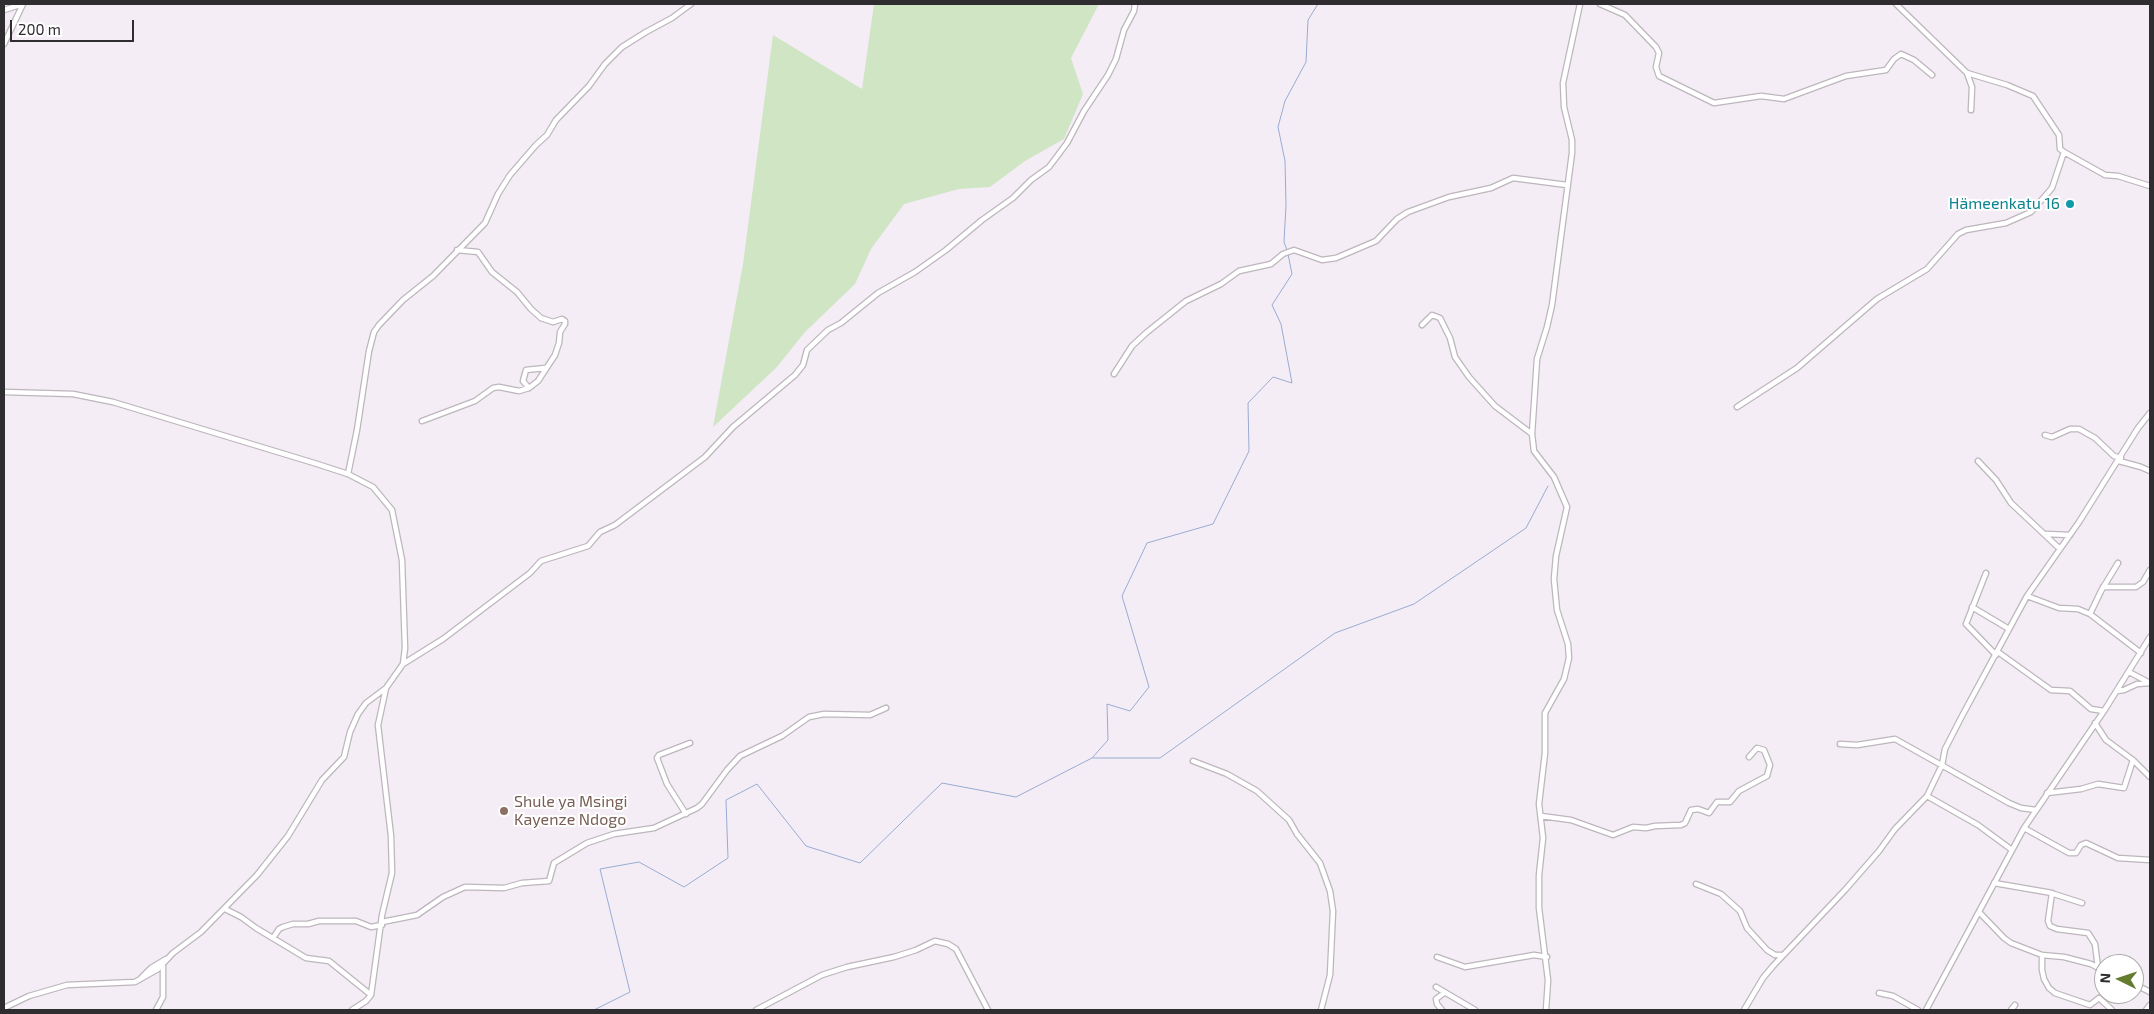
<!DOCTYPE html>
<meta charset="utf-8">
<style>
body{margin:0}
#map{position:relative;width:2154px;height:1014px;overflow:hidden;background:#f5edf5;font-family:"Exo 2",sans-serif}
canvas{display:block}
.frame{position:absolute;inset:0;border:5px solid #2f2d2f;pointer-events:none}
.north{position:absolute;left:2094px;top:954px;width:50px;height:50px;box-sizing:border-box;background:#fff;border:1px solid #acabac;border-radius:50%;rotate:274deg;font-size:14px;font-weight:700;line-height:20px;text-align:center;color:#2f2d2f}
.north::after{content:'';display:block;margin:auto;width:18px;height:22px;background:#637c2e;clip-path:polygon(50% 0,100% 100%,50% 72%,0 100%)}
.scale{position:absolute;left:10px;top:20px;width:124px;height:22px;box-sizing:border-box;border:2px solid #2f2d2f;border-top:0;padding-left:6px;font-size:15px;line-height:18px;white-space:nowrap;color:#2f2d2f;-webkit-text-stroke:4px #fff;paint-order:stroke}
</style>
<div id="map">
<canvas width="2154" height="1014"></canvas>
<div class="frame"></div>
<div class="north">N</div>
<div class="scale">200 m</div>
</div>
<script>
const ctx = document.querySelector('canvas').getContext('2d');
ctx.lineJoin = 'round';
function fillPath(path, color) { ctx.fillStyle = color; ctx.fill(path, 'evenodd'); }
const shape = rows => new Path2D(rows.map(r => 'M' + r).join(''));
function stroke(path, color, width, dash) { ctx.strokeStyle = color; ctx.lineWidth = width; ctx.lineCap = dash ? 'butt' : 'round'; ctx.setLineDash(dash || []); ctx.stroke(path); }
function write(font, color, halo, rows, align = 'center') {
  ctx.font = font + ' "Exo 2",sans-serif'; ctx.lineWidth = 4; ctx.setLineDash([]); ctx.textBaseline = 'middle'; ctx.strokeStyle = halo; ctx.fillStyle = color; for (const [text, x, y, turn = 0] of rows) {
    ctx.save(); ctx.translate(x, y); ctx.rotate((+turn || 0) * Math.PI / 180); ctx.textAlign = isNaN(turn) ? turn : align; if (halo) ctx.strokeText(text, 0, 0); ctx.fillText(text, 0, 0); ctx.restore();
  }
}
const green = shape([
 [874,4,1099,4,1071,58,1083,94,1064,139,1025,161,990,187,959,189,904,204,871,249,855,284,805,332,776,368,713,427,743,264,773,35,862,89]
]);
const stream = shape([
 [1287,250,1284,242,1286,205,1285,161,1278,127,1285,101,1306,62,1308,20,1318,4],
 [1093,758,1160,758,1335,633,1414,604,1526,528,1548,486],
 [469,1010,472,1010],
 [594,1010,630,992,600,869,639,862,684,887,728,858,726,800,757,784,806,846,860,863,942,783,1016,797,1092,758,1108,740,1107,704,1130,711,1149,687,1122,596,1147,543,1213,524,1249,451,1248,403,1273,377,1292,383,1281,324,1272,305,1292,274,1288,254]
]);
const minor = shape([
 [1600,4,1625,15,1656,47,1659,53,1656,67,1659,76,1714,103,1761,96,1784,99,1846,76,1886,70,1894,59,1901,54,1914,60,1932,75],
 [1896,4,1967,73,1972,87,1971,110],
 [4,10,23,4],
 [4,44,23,4],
 [1967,73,2007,85,2033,96,2059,135,2060,149,2064,152,2105,175,2118,176,2150,186],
 [1422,325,1432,315,1440,318,1450,338,1455,357,1469,377,1495,406,1532,434],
 [1114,374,1132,346,1146,333,1186,301,1221,284,1239,271,1271,264,1283,254,1294,250,1322,260,1336,258,1376,241,1397,219,1408,212,1449,197,1491,188,1513,178,1567,185],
 [529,388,523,381,526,370,545,368],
 [4,392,73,394,113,402,314,463,348,474,373,487,392,510,402,560,405,648,403,664],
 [1737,407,1797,368,1877,299,1927,269,1958,234,1966,230,2006,223,2031,212,2052,188,2064,152],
 [422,421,475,401,493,388,499,387,519,391,529,388,538,381,555,355,559,343,560,332,565,324,565,321,562,319,553,322,541,318,531,309,517,292,492,272,478,252,457,250],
 [2045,435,2052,437,2070,429,2079,429,2095,438,2114,456,2121,458],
 [1978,461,1996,480,2011,503,2060,549],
 [2119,461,2141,467,2150,471],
 [348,474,357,430,369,351,374,332,379,325,403,300,433,276,485,223,498,194,510,175,536,145,547,135,556,120,589,86,605,64,622,47,646,32,672,18,691,4],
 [2046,534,2070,535],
 [1986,573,1966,624,1996,655],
 [2103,587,2136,587,2143,582,2150,570],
 [2027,596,2059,608,2078,609,2090,614,2141,653],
 [1972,607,2009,629],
 [2090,614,2101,591,2118,563],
 [1998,652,2051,690,2070,691,2091,709,2104,711],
 [2129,672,2150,683],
 [2117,691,2124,690,2137,684,2150,683],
 [2095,723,2106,740,2133,760,2150,777],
 [1840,744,1857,745,1895,739,2009,803,2021,808,2036,810],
 [1193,761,1227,774,1257,791,1289,820,1297,834,1320,863,1330,891,1333,911,1330,975,1321,1010],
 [2047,793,2081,789,2098,784,2124,788,2133,760],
 [1927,796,1978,825,2012,850],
 [686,814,667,784,657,758,659,755,690,743],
 [1541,816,1571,820,1613,835,1633,827,1646,828,1655,826,1681,825,1685,823,1691,810,1698,809,1709,813,1717,802,1730,802,1739,791,1767,776,1770,765,1764,750,1757,748,1749,757],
 [2024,828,2069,853,2076,853,2081,845,2086,843,2118,858,2150,860],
 [1994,883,2052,893,2048,921,2050,926,2057,929,2088,933,2095,944,2098,968],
 [1696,884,1721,894,1740,911,1747,928,1767,950,1775,955,1783,955],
 [2054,894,2082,903],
 [225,909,241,917,256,928,306,958,329,961,371,995],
 [1979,912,2004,938,2011,943,2042,955,2064,957,2091,964,2104,971],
 [382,922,417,915,443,897,465,887,504,888,522,883,549,881,554,863,587,843,614,834,654,828,697,808,702,804,727,770,740,756,782,736,809,717,824,714,870,715,886,708],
 [273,938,279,929,283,927,293,924,308,924,319,921,356,921,371,927,382,925],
 [2042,955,2042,970,2044,979,2049,988,2055,993,2090,1005,2099,998,2112,1010],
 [1437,957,1465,967,1534,955,1547,957],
 [141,978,151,968,166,959],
 [2134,984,2150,992],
 [1436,987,1475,1010],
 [1879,993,1893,996,1918,1010],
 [4,1008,29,996,67,985,135,982,158,969,173,953,201,932,257,875,288,836,322,780,344,757,350,732,358,714,366,703,386,688],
 [156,1010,163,997,163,966],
 [352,1010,366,1001,371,995,382,915,392,873,391,836,378,725,386,688,403,664,443,639,530,573,541,561,588,546,600,532,615,525,705,457,733,427,795,375,803,365,807,350,828,330,841,323,878,293,915,272,946,250,982,220,1013,198,1031,180,1049,167,1067,143,1084,111,1108,75,1116,59,1124,30,1134,11,1135,4],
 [756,1010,822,975,847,967,894,957,916,950,935,941,948,944,956,949,988,1010],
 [1442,1010,1437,1004,1436,999,1444,993],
 [1546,1010,1548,980,1539,908,1539,875,1543,838,1539,804,1545,753,1545,713,1564,679,1569,658,1568,644,1557,610,1554,579,1556,556,1567,507,1554,477,1534,451,1532,434,1537,359,1547,327,1552,305,1572,153,1572,140,1564,107,1563,83,1580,4],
 [1744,1010,1763,978,1773,966,1845,890,1879,851,1895,829,1927,796,1942,765,1945,749,1962,716,2027,596,2079,522,2138,428,2150,413],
 [1926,1010,2024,828,2104,711,2150,637],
 [2011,1010,2015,1005],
 [2146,1010,2150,1005]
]);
const markers = [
 [2070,204,5,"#0f9aa8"],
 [504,811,5,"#8d6e63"]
];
const cultureNames = [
 ["Hämeenkatu 16",2060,204]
];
const educationNames = [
 ["Shule ya Msingi",514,802],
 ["Kayenze Ndogo",514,820]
];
fillPath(green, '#cfe5c4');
stroke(stream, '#98abd2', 1);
stroke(minor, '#bdb6bd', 7);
stroke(minor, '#fff', 4.5);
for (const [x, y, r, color] of markers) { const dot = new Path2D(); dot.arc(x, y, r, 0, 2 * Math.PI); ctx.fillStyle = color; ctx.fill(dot); stroke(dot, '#fff', 2); }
write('16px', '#0d838f', '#fff', cultureNames, 'right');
write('16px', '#785e54', '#fff', educationNames, 'left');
</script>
